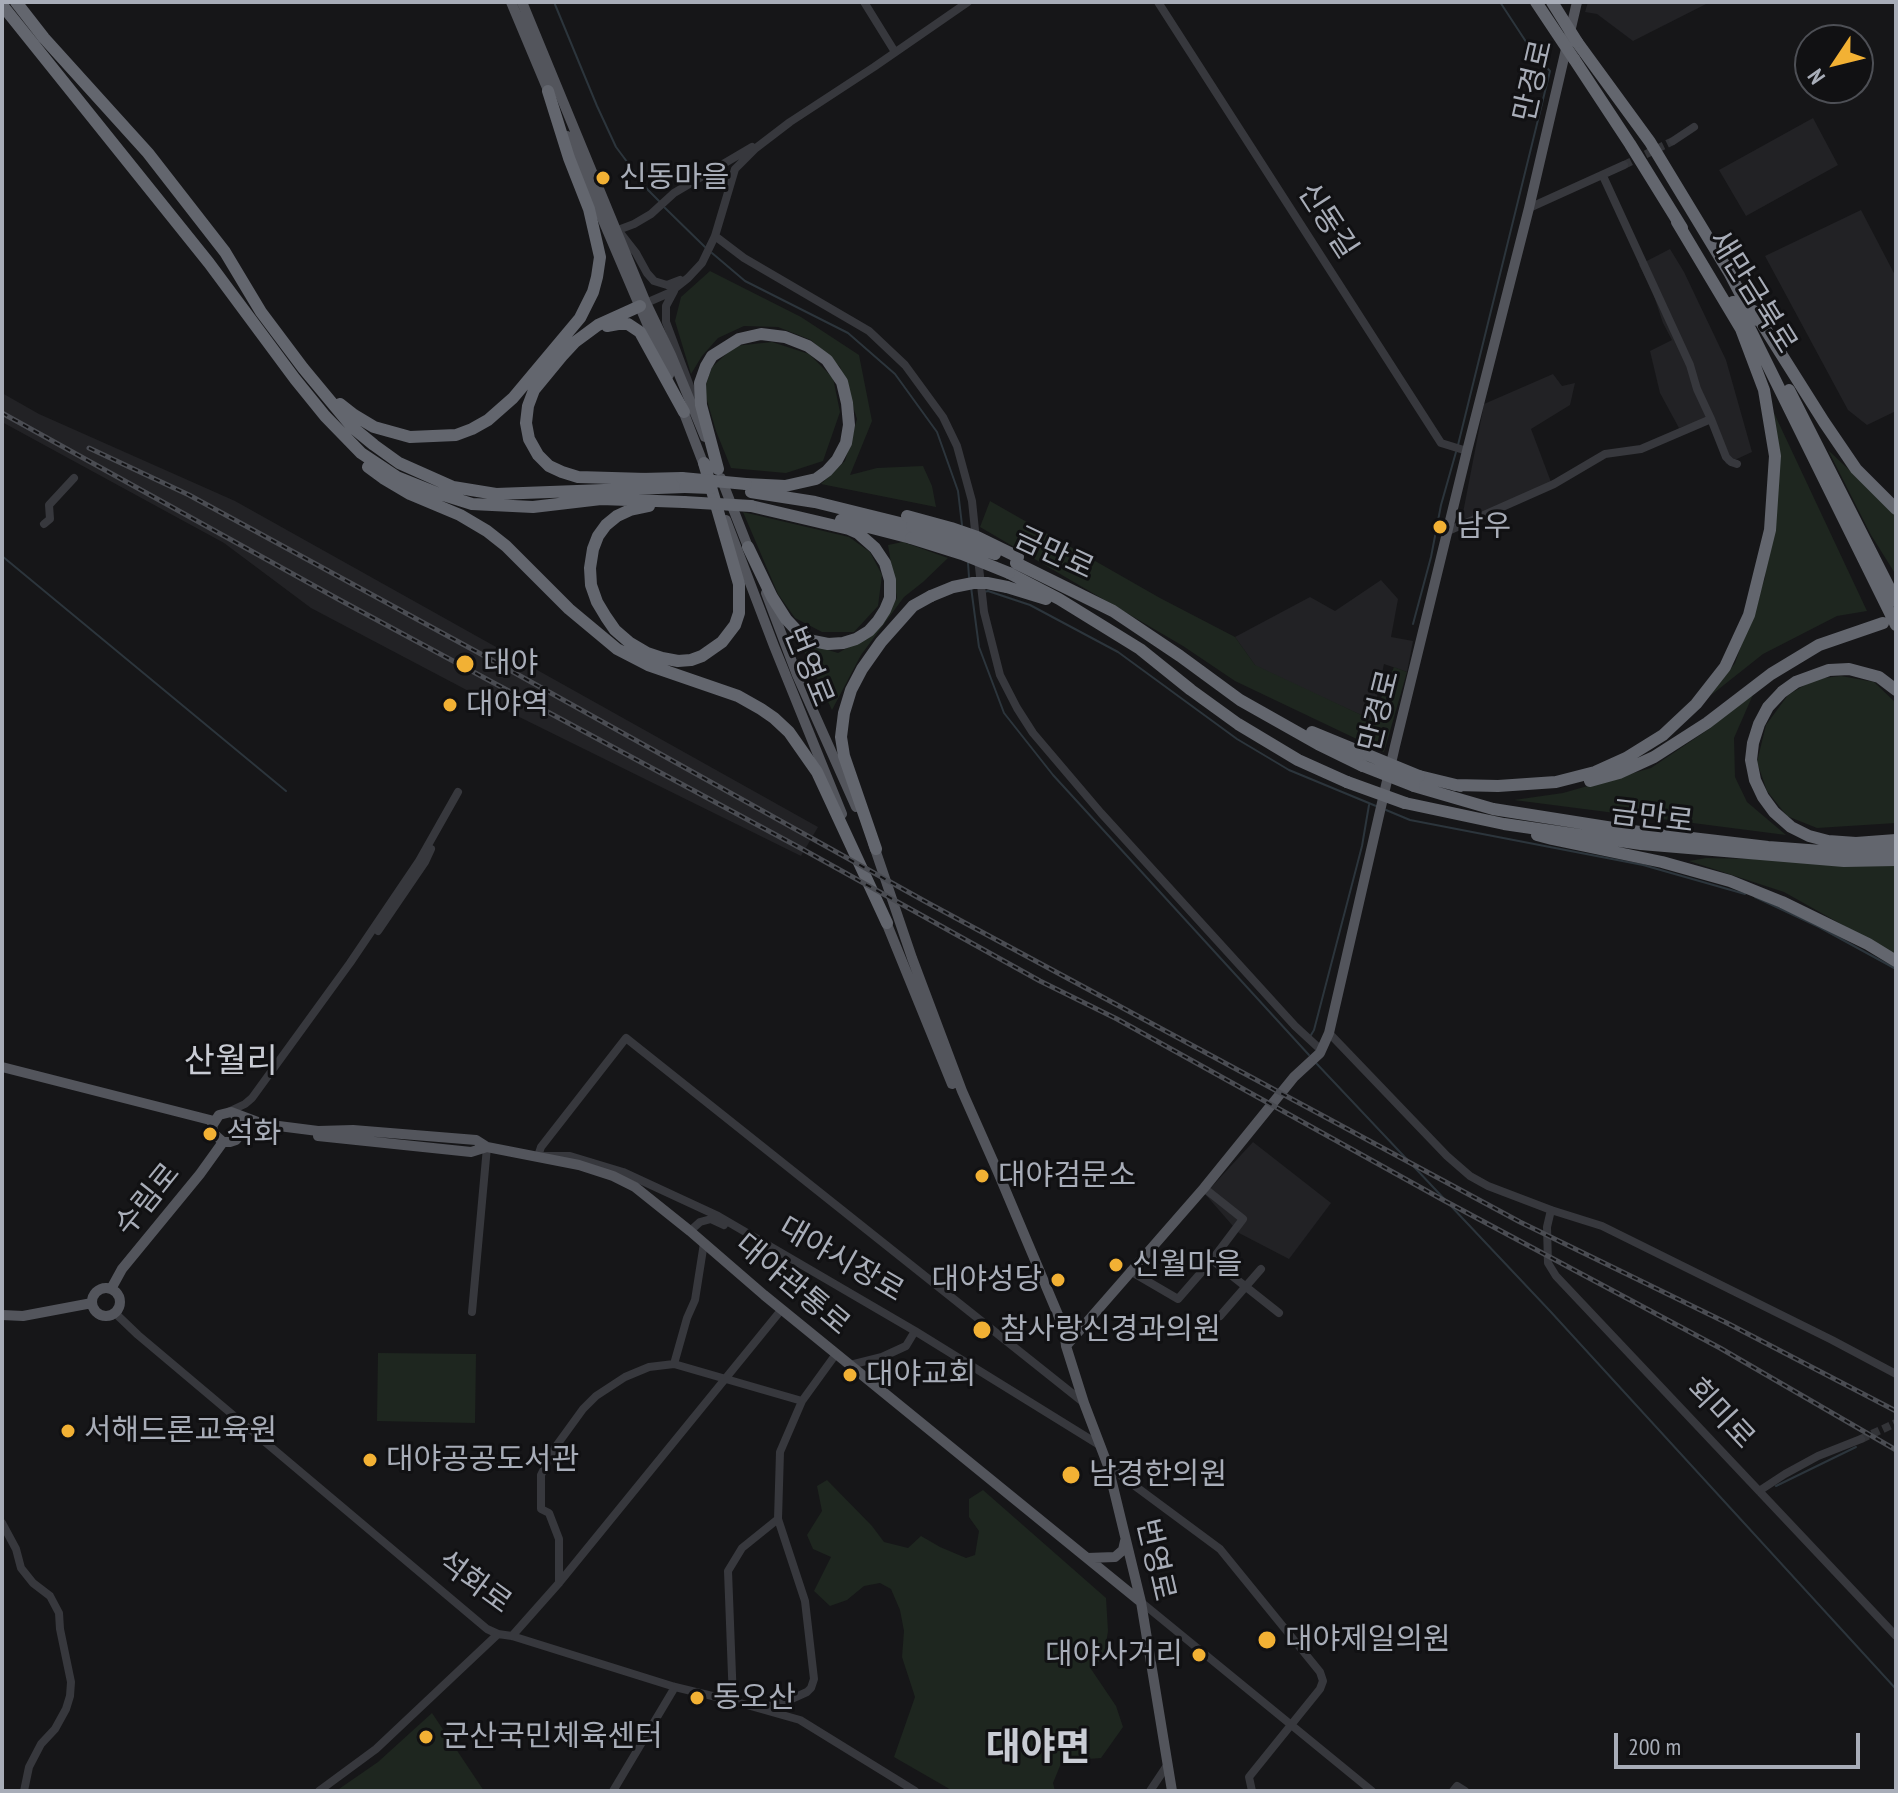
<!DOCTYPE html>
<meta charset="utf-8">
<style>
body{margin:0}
#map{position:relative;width:1898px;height:1793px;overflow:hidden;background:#161618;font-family:"PT Sans Narrow",sans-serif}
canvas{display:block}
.frame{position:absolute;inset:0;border:4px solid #a8adb8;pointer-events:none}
.north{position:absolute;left:1794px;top:24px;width:80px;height:80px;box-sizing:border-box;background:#111113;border:2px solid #4d4f55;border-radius:50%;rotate:235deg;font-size:22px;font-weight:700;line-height:32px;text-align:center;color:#a8adb8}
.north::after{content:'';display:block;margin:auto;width:28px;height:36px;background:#f2b134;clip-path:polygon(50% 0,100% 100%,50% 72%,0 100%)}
.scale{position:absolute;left:1614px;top:1733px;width:246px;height:36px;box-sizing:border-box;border:4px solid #a8adb8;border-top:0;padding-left:10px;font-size:24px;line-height:28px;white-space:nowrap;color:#a8adb8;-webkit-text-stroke:6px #111113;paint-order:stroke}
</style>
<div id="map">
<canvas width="1898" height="1793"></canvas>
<div class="frame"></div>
<div class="north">N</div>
<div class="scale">200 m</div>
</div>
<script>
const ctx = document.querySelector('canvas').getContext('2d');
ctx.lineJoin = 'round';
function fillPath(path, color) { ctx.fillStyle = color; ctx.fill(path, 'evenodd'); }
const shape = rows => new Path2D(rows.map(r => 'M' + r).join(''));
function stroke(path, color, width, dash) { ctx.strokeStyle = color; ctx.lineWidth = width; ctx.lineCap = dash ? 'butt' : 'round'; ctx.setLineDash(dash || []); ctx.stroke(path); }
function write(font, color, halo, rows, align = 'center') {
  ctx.font = font + ' "PT Sans Narrow","Noto Sans KR",sans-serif'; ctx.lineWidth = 6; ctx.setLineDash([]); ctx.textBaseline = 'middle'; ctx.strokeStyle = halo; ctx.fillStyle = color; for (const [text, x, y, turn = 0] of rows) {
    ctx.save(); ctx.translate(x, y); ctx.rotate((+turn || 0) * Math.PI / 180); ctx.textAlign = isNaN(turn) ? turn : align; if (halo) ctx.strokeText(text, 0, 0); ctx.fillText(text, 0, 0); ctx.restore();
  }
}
const built = shape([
 [1588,2,1710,2,1633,41,1597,14,1585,12],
 [1813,118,1838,165,1746,216,1719,170],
 [1861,210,1896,277,1896,411,1867,425,1848,410,1765,256],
 [1670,249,1684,272,1726,360,1752,452,1726,464,1708,418,1679,428,1660,393,1650,351,1672,340,1663,323,1652,290,1639,265],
 [1553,374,1562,386,1575,383,1570,405,1531,429,1551,482,1468,519,1462,518,1484,404],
 [2,393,39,414,235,501,818,827,801,856,497,706,311,608,224,543,2,422],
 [1381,580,1398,599,1391,637,1413,641,1407,672,1384,664,1372,720,1257,668,1235,637,1310,597,1335,611],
 [1253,1142,1331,1203,1289,1259,1239,1233,1205,1194]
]);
const green = shape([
 [710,271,801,317,859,355,872,421,850,475,877,468,923,466,932,486,936,507,821,484,845,461,857,419,840,367,811,340,778,327,744,326,718,338,702,356,691,374,675,321,681,297],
 [772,342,809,354,833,378,840,412,823,461,786,473,731,468,716,431,704,390,712,367,735,346],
 [1774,413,1867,611,1837,616,1763,654,1710,696,1735,663,1765,578],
 [1828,450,1896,514,1896,575,1871,535],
 [990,501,1160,598,1235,637,1255,665,1372,720,1394,667,1407,672,1384,752,1235,681,1183,646,980,527],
 [743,512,849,537,870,552,882,575,878,606,854,632,822,632,795,618,778,594],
 [903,542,948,558,923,582,904,597,861,655,832,710,799,641,838,653,874,633,897,598,888,545],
 [1841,676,1874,682,1896,703,1896,823,1817,828,1787,816,1767,791,1757,762,1766,725,1788,695,1815,679],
 [1755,690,1734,738,1735,777,1747,802,1786,835,1514,800,1563,793,1651,768,1709,729],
 [1706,858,1896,862,1896,955,1784,892,1689,861],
 [378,1353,476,1354,475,1423,377,1421],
 [827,1480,872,1526,884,1542,908,1548,921,1536,940,1547,966,1558,975,1555,979,1531,969,1517,969,1499,983,1490,1106,1598,1108,1631,1104,1657,1091,1669,1116,1706,1123,1727,1101,1758,1062,1761,1053,1783,1055,1791,953,1791,894,1757,915,1697,902,1657,904,1631,900,1610,891,1589,880,1583,864,1586,847,1600,830,1606,814,1591,831,1557,813,1549,807,1535,822,1511,817,1486],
 [432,1713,484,1791,336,1791,378,1762]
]);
const stream = shape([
 [554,2,597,106,616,147,648,190,659,201],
 [663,206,707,249],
 [712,253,745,281,848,333,895,374,937,432,958,491,962,525],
 [1458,445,1550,71,1536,57,1500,2],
 [2,556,286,791],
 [968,563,969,577],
 [971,587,979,647,1004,713,1053,775,1309,1055],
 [984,592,988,591,1030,605,1118,652,1237,739,1289,770,1376,806],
 [1413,624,1431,557,1441,505,1456,452],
 [1386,810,1410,820,1643,865,1745,894],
 [1755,897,1819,927,1896,969],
 [1311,1035,1314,1030,1362,846,1369,805],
 [1316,1063,1550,1311,1896,1689],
 [1776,1486,1856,1447]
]);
const minorTunnel = shape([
 [1624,165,1673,141],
 [1861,1439,1896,1423]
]);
const minor = shape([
 [864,2,895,52],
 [1158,2,1441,443,1467,451],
 [1673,141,1694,127],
 [1529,208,1624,165],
 [715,236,744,258,869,331,905,365,943,417,957,446,972,501,976,540],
 [680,280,667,285,654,281,647,273,636,253,618,230,634,224,651,214,674,193,752,147],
 [674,291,666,306,666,322,697,405],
 [646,303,669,293,688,278,702,263,715,236,735,169,756,148,790,122,874,67,968,2],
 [1711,419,1726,457,1731,462,1737,464],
 [44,524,50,519,49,505,74,478],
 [1448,531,1554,484,1605,454,1641,449,1711,419,1697,389,1690,365,1603,176],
 [978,558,984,612,1000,675,1017,708,1033,733,1101,813,1295,1026,1321,1050],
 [378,931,425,862,431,849],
 [1329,1033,1447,1156,1470,1176,1488,1186,1551,1210,1602,1226,1832,1340,1896,1374],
 [228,1112,245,1104,252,1098,350,963,419,861,458,792],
 [1551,1210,1547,1227,1548,1263,1556,1276,1896,1636],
 [690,1231,700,1222,711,1219,724,1225],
 [1212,1260,1279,1313],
 [1130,1271,1178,1299,1212,1260,1243,1219,1204,1188],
 [472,1312,487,1147],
 [115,1313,138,1335,487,1629,498,1634,512,1636,675,1687,733,1701,800,1720,915,1791],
 [1220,1316,1261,1269],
 [674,1364,687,1318,695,1300,704,1243],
 [850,1365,882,1357,906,1346,915,1331],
 [1083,1402,626,1038,541,1147,538,1156,570,1156,623,1172,718,1216,915,1331,1101,1446],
 [1108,1466,1220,1549,1320,1672,1323,1681,1320,1689,1249,1777,1252,1791],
 [1759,1491,1785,1474,1818,1456,1861,1439],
 [2,1523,16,1549,21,1568,33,1583,50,1596,59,1613,60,1629,71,1682,70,1696,66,1709,55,1729,41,1744,29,1767,24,1791],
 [559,1583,559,1539,549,1513,541,1509,541,1475,554,1449,583,1409,596,1396,625,1377,649,1367,674,1364,802,1401],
 [1141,1602,1372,1791],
 [512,1636,559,1583,782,1309],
 [733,1701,728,1571,742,1548,778,1519],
 [760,1708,787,1701,807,1692,811,1688,814,1679,805,1601,778,1519,780,1452,802,1401,836,1354],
 [319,1791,376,1749,498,1634],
 [613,1791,675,1687],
 [1150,1791,1166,1767],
 [1453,1791,1457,1786,1465,1791]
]);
const major = shape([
 [511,2,550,95],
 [522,2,646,303,671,355,705,437],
 [567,136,669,375],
 [682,408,705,468],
 [721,478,750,552],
 [726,520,774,646,842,814],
 [766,593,797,675,856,807],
 [873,843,912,958,962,1091,997,1170,1064,1329,1066,1346,1084,1403,1108,1466,1141,1602,1172,1791],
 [884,917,952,1084],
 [2,1067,214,1121],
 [234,1114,242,1122,243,1131,236,1140,230,1142,223,1142,214,1134,212,1126,219,1115,231,1112,263,1124,318,1131,353,1130,476,1140,487,1147,579,1165,613,1176,635,1187,690,1231,764,1295,1141,1602],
 [318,1136,471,1152,487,1147],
 '92 1302a14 14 0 1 1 28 0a14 14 0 1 1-28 0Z',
 [111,1289,122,1269,200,1174,223,1142],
 [2,1315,23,1316,92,1303],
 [1066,1346,1204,1188,1294,1077,1320,1053,1329,1033,1395,746,1467,451,1529,208,1577,2],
 [1087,1558,1115,1557,1123,1550,1125,1541]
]);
const highway = shape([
 [16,2,44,38,148,153,225,252,261,312,303,368,352,427,374,445,399,463,453,487,496,494,685,487],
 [2,5,209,263,295,379,325,416,361,453,397,477,437,493,472,504,533,507,601,499,684,502],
 [1577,42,1650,142,1730,274,1754,320],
 [1574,59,1630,144,1682,228],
 [1733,302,1746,321,1896,625],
 [640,306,598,325,575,342,562,356,534,390,528,406,526,423,529,439,538,455,549,466,562,472,578,477,646,479],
 [1754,311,1824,422,1856,469,1896,509],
 [607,326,618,324,628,324,640,332,684,412],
 [1789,390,1896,601],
 [340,404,354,415,374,427,410,437,456,435,472,429,488,420,513,398,580,318,593,292,597,277,600,257,589,209,569,158,548,91],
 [368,467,383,478,410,494,460,515,487,531,506,546,569,609,617,649,648,665,738,696,761,709,774,718,789,732,817,772,887,923],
 [718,469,701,405,700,383,706,366,712,356,739,339,761,334,785,337,808,346,827,360,842,382,847,403,849,425,846,443,837,460,827,471,816,479,785,486,746,484],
 [641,479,682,478],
 [751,492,815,502,912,526],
 [649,506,630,510,617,516,606,525,598,536,593,549,590,568,591,585,597,602,606,617,615,630,630,643,647,653,662,658,678,661,691,660,702,656,722,642,735,625,739,613,739,584,704,463],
 [841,520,911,538],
 [748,547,772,597,786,619,801,635,813,641,828,644,843,643,856,639,869,631,878,621,885,610,890,598,890,580,885,563,875,548,858,533,849,529,751,506],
 [1016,563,1113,611,1180,656,1240,700,1318,744,1363,766],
 [1009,573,1059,599,1140,649,1191,690,1238,724,1298,760,1347,782],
 [1007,587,1046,599],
 [1896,690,1879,677,1849,669,1829,670,1796,682,1782,692,1768,707,1759,724,1753,743,1751,760,1755,780,1763,797,1774,812,1791,827,1809,836,1828,841,1856,843,1896,840],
 [1312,732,1368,755],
 [1419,776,1460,786],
 [1590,781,1619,773,1654,757,1707,723,1771,674,1819,645,1883,623],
 [1455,785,1498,786,1556,782,1595,772,1626,758,1663,735,1696,704,1725,667,1749,615,1770,530,1775,456,1764,390,1741,329,1677,222],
 [1414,786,1493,809,1632,831,1768,847,1835,852,1896,850],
 [1405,803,1504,824,1641,844,1844,861,1896,860],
 [1537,835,1552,839,1662,862,1730,881,1782,902,1868,944,1896,961],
 [876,849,844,756,841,737,844,713,851,690,862,669,881,642,913,606,931,596]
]);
const rail = shape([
 [2,413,338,599,804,850,1040,981,1117,1019,1445,1201,1720,1348,1896,1450],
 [89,448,189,495,479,653,928,903,1520,1222,1727,1323,1896,1411]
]);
const highwayBridge = shape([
 [1536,2,1574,59],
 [1552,2,1577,42],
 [682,478,746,484],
 [685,487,711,488],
 [684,502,751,506],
 [907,516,951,528,977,537,1018,557],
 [912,526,995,554],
 [911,538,962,554,1009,573],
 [931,596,953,587,973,583,987,583,1007,587],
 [1368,755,1419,776],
 [1363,766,1414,786],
 [1347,782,1405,803]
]);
const markers = [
 [603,178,8,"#f2b134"],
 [1440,527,8,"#f2b134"],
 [465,664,10,"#f2b134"],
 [450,705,8,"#f2b134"],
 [210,1134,8,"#f2b134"],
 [982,1176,8,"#f2b134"],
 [1116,1265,8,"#f2b134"],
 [1058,1280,8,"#f2b134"],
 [982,1330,10,"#f2b134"],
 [850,1375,8,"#f2b134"],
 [68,1431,8,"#f2b134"],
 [370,1460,8,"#f2b134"],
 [1071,1475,10,"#f2b134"],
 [1267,1640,10,"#f2b134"],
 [1199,1655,8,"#f2b134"],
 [697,1698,8,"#f2b134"],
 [426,1737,8,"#f2b134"]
];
const streetNames = [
 ["만경로",1534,81,-77],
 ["신동길",1327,221,57],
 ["새만금북로",1752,292,58],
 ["금만로",1054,554,25],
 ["번영로",808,667,68],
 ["만경로",1380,711,-76],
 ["금만로",1652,818,7],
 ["수림로",148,1200,-51],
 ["대야시장로",841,1260,30],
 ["대야관통로",792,1285,40],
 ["회미로",1720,1414,47],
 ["번영로",1155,1560,77],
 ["석화로",474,1583,36]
];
const poiNames = [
 ["신동마을",619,178],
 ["남우",1456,527],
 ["대야",483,664],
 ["대야역",466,705],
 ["석화",226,1134],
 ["대야검문소",998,1176],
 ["신월마을",1132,1265],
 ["대야성당",1042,1280,"right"],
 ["참사랑신경과의원",1000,1330],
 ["대야교회",866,1375],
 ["서해드론교육원",84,1431],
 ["대야공공도서관",386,1460],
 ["남경한의원",1089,1475],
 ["대야제일의원",1285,1640],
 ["대야사거리",1183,1655,"right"],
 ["동오산",713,1698],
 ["군산국민체육센터",442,1737]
];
const quarterNames = [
 ["산월리",231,1062]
];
const districtNames = [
 ["대야면",1038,1749]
];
fillPath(built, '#222225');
fillPath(green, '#1e261f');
stroke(stream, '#2c353c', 2);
stroke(minorTunnel, '#333438', 8, [8, 4]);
stroke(minor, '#37383d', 8);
stroke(major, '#53555c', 10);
stroke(highway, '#63666e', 12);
stroke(rail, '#4a4c52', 5);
stroke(rail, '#111113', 2, [6]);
stroke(highwayBridge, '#63666e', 12);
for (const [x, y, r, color] of markers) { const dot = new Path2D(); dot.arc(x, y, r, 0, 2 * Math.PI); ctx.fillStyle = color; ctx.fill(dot); stroke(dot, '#111113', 3); }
write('30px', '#a8adb8', '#111113', streetNames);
write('30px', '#a8adb8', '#111113', poiNames, 'left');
write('34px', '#c9ccd4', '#111113', quarterNames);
write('bold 38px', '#c9ccd4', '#111113', districtNames);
</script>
